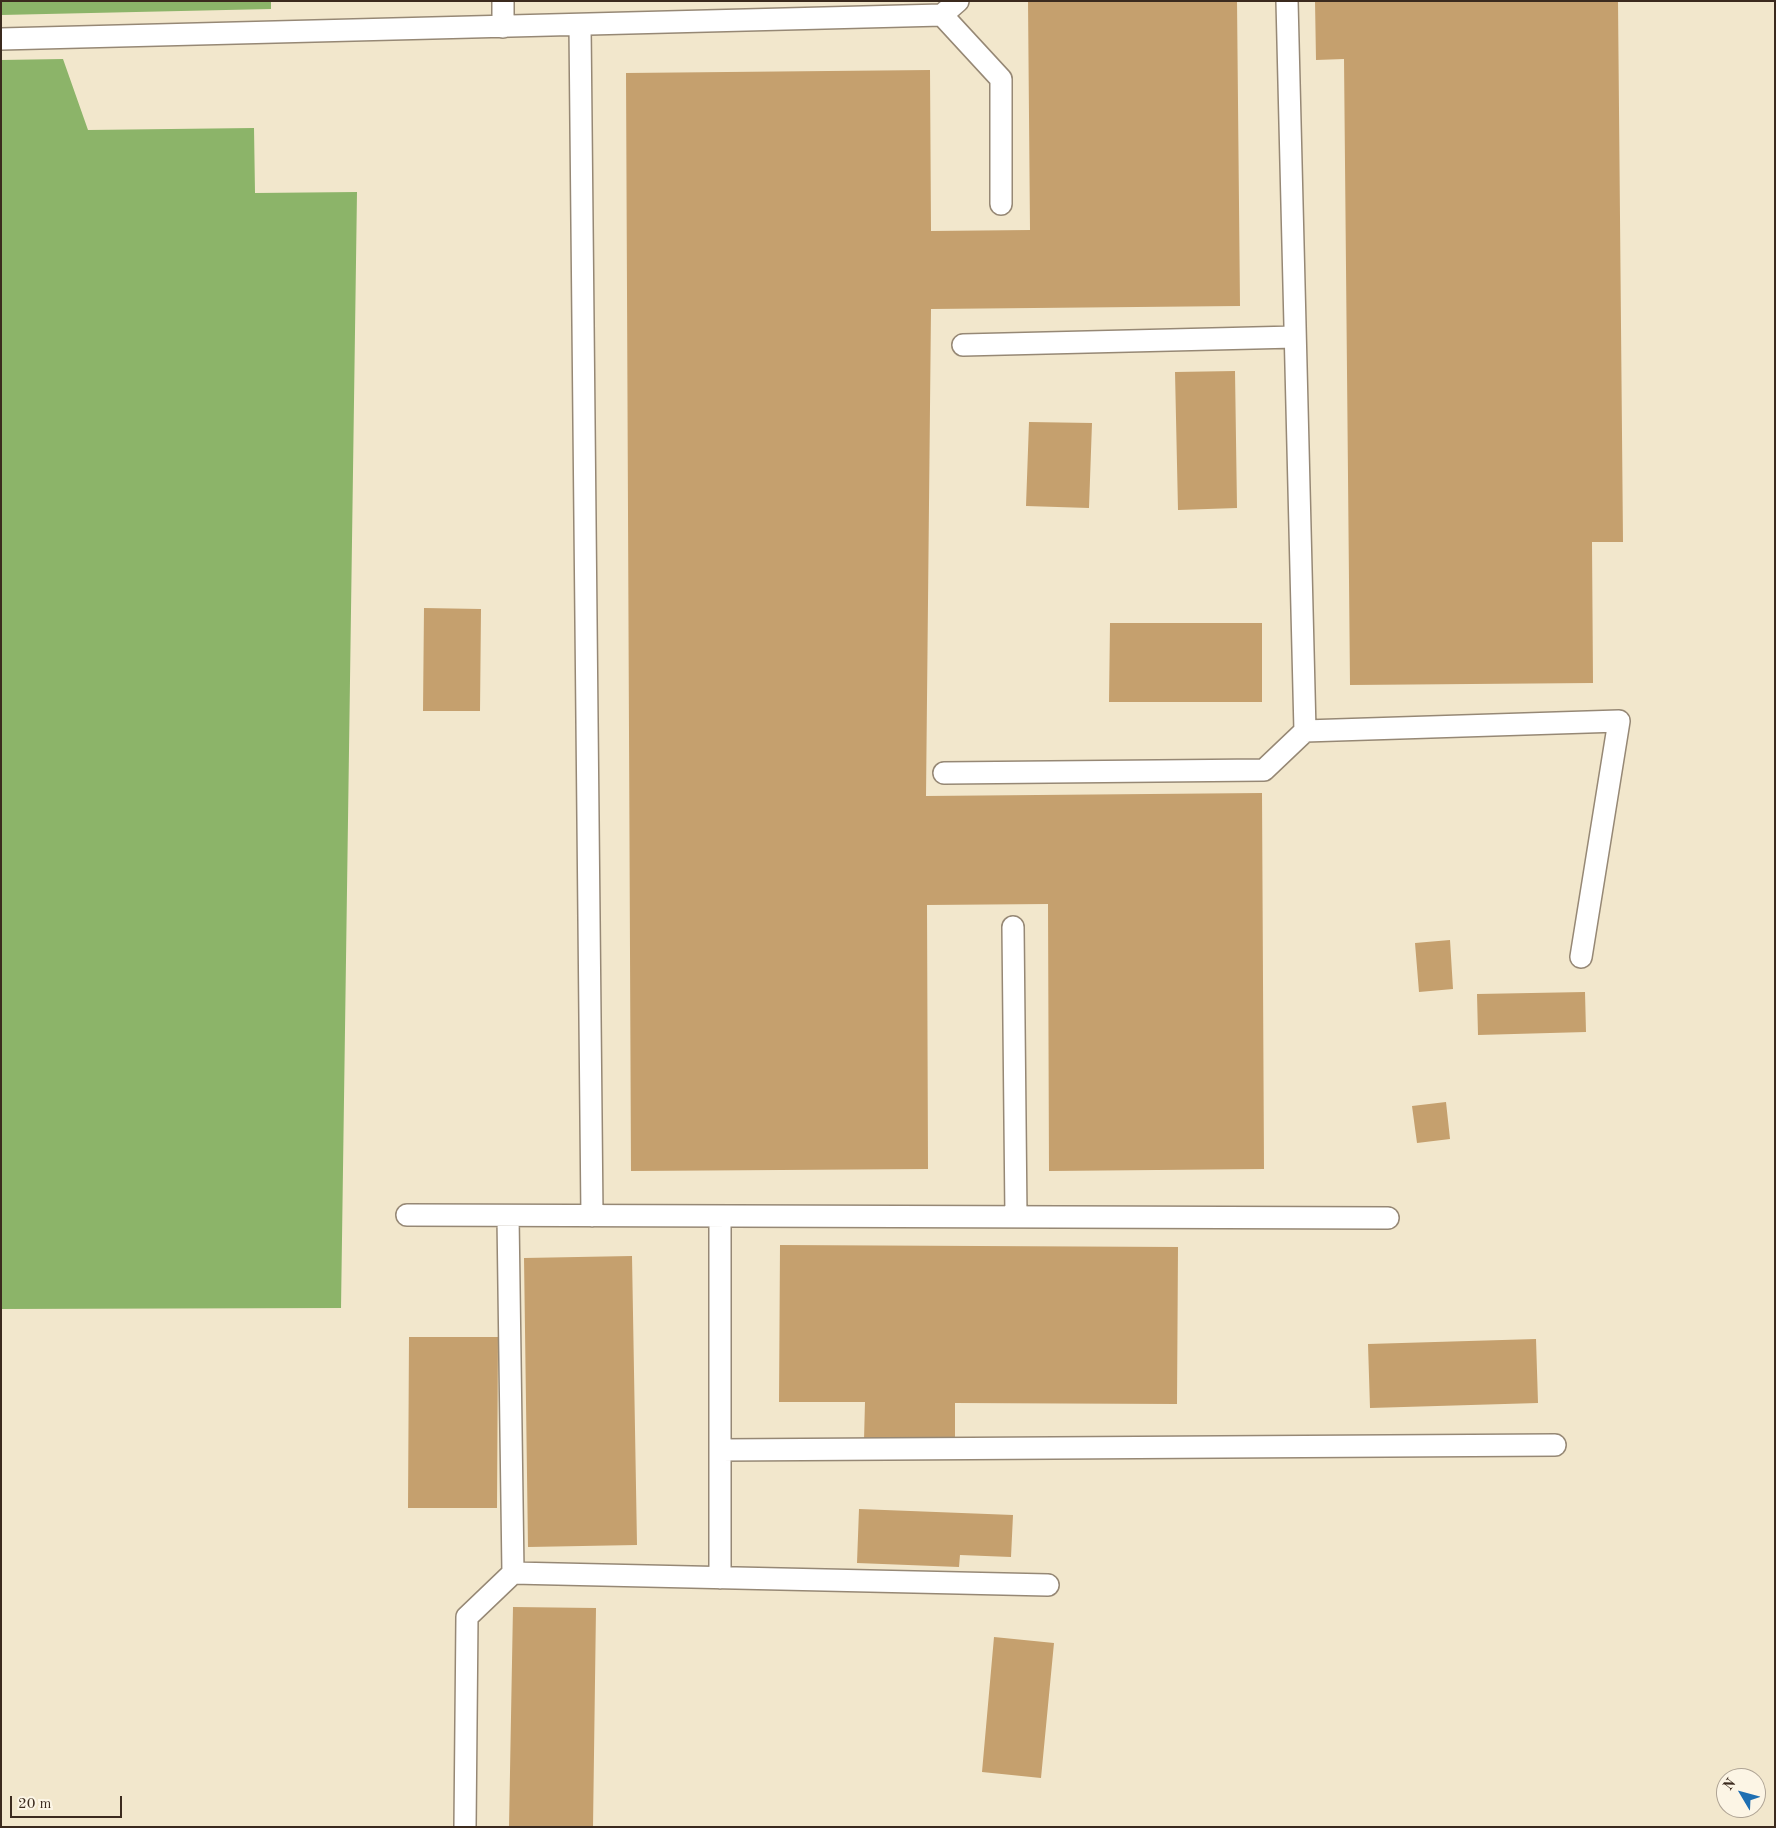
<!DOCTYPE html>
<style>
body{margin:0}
#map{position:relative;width:1776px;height:1828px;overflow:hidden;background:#f2e7cc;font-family:"Old Standard TT",serif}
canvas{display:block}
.frame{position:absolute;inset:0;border:2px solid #3b2a1e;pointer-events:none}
.north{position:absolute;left:1716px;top:1768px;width:50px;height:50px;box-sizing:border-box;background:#fcf5e5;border:1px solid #afa495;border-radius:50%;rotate:307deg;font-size:14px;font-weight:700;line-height:20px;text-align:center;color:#3b2a1e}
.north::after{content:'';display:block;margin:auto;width:18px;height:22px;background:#1f6fb2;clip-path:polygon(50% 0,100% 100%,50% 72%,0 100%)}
.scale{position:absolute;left:10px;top:1796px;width:112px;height:22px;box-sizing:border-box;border:2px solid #3b2a1e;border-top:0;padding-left:6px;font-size:15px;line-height:18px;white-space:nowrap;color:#3b2a1e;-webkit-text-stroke:4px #fcf5e5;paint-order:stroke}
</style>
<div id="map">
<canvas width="1776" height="1828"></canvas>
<div class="frame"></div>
<div class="north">N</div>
<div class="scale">20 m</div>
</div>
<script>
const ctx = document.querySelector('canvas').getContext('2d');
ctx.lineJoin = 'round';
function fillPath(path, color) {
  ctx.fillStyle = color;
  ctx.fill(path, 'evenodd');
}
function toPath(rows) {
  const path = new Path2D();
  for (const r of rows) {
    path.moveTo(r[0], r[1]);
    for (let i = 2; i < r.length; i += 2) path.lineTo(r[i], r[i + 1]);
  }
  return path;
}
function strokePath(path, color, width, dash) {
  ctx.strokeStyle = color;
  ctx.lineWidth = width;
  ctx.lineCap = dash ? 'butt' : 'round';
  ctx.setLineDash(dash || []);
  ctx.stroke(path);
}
const forest = toPath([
 [1,1,271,1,271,9,1,15],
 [63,59,88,130,254,128,255,193,357,192,341,1308,1,1309,1,60]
]);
const building = toPath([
 [1028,1,1237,1,1240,306,931,309,926,796,1262,793,1264,1169,1049,1171,1048,904,927,905,928,1169,631,1171,626,73,930,70,931,231,1030,230],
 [1315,1,1618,1,1623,542,1592,542,1593,683,1350,685,1344,59,1316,60],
 [1235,371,1237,508,1178,510,1175,372],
 [1029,422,1092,423,1089,508,1026,506],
 [424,608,481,609,480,711,423,711],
 [1110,623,1262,623,1262,702,1109,702],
 [1450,940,1453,989,1419,992,1415,943],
 [1585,992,1586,1032,1478,1035,1477,994],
 [1446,1102,1450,1139,1417,1143,1412,1106],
 [780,1245,1178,1247,1177,1404,955,1403,955,1440,864,1440,865,1402,779,1402],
 [632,1256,637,1545,528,1547,524,1258],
 [409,1337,498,1337,497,1508,408,1508],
 [1536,1339,1538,1403,1370,1408,1368,1344],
 [859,1509,1013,1515,1011,1557,960,1555,959,1567,857,1563],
 [513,1607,596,1608,593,1827,509,1827],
 [994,1637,1054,1643,1041,1778,982,1772]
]);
const service = toPath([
 [1287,1,1305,731,1619,721,1581,957],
 [942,15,1001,79,1001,204],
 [580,25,592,1216],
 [503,27,503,1],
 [1,39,942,15,958,1],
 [963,345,1295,337],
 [944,773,1264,770,1305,731],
 [1013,927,1016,1217],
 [407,1215,1388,1218],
 [508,1216,513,1573,1048,1585],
 [720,1216,720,1578],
 [720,1450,1555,1445],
 [465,1827,467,1617,513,1573]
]);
fillPath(forest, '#8cb469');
fillPath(building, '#c5a06e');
strokePath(service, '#968875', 24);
strokePath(service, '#fff', 21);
</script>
